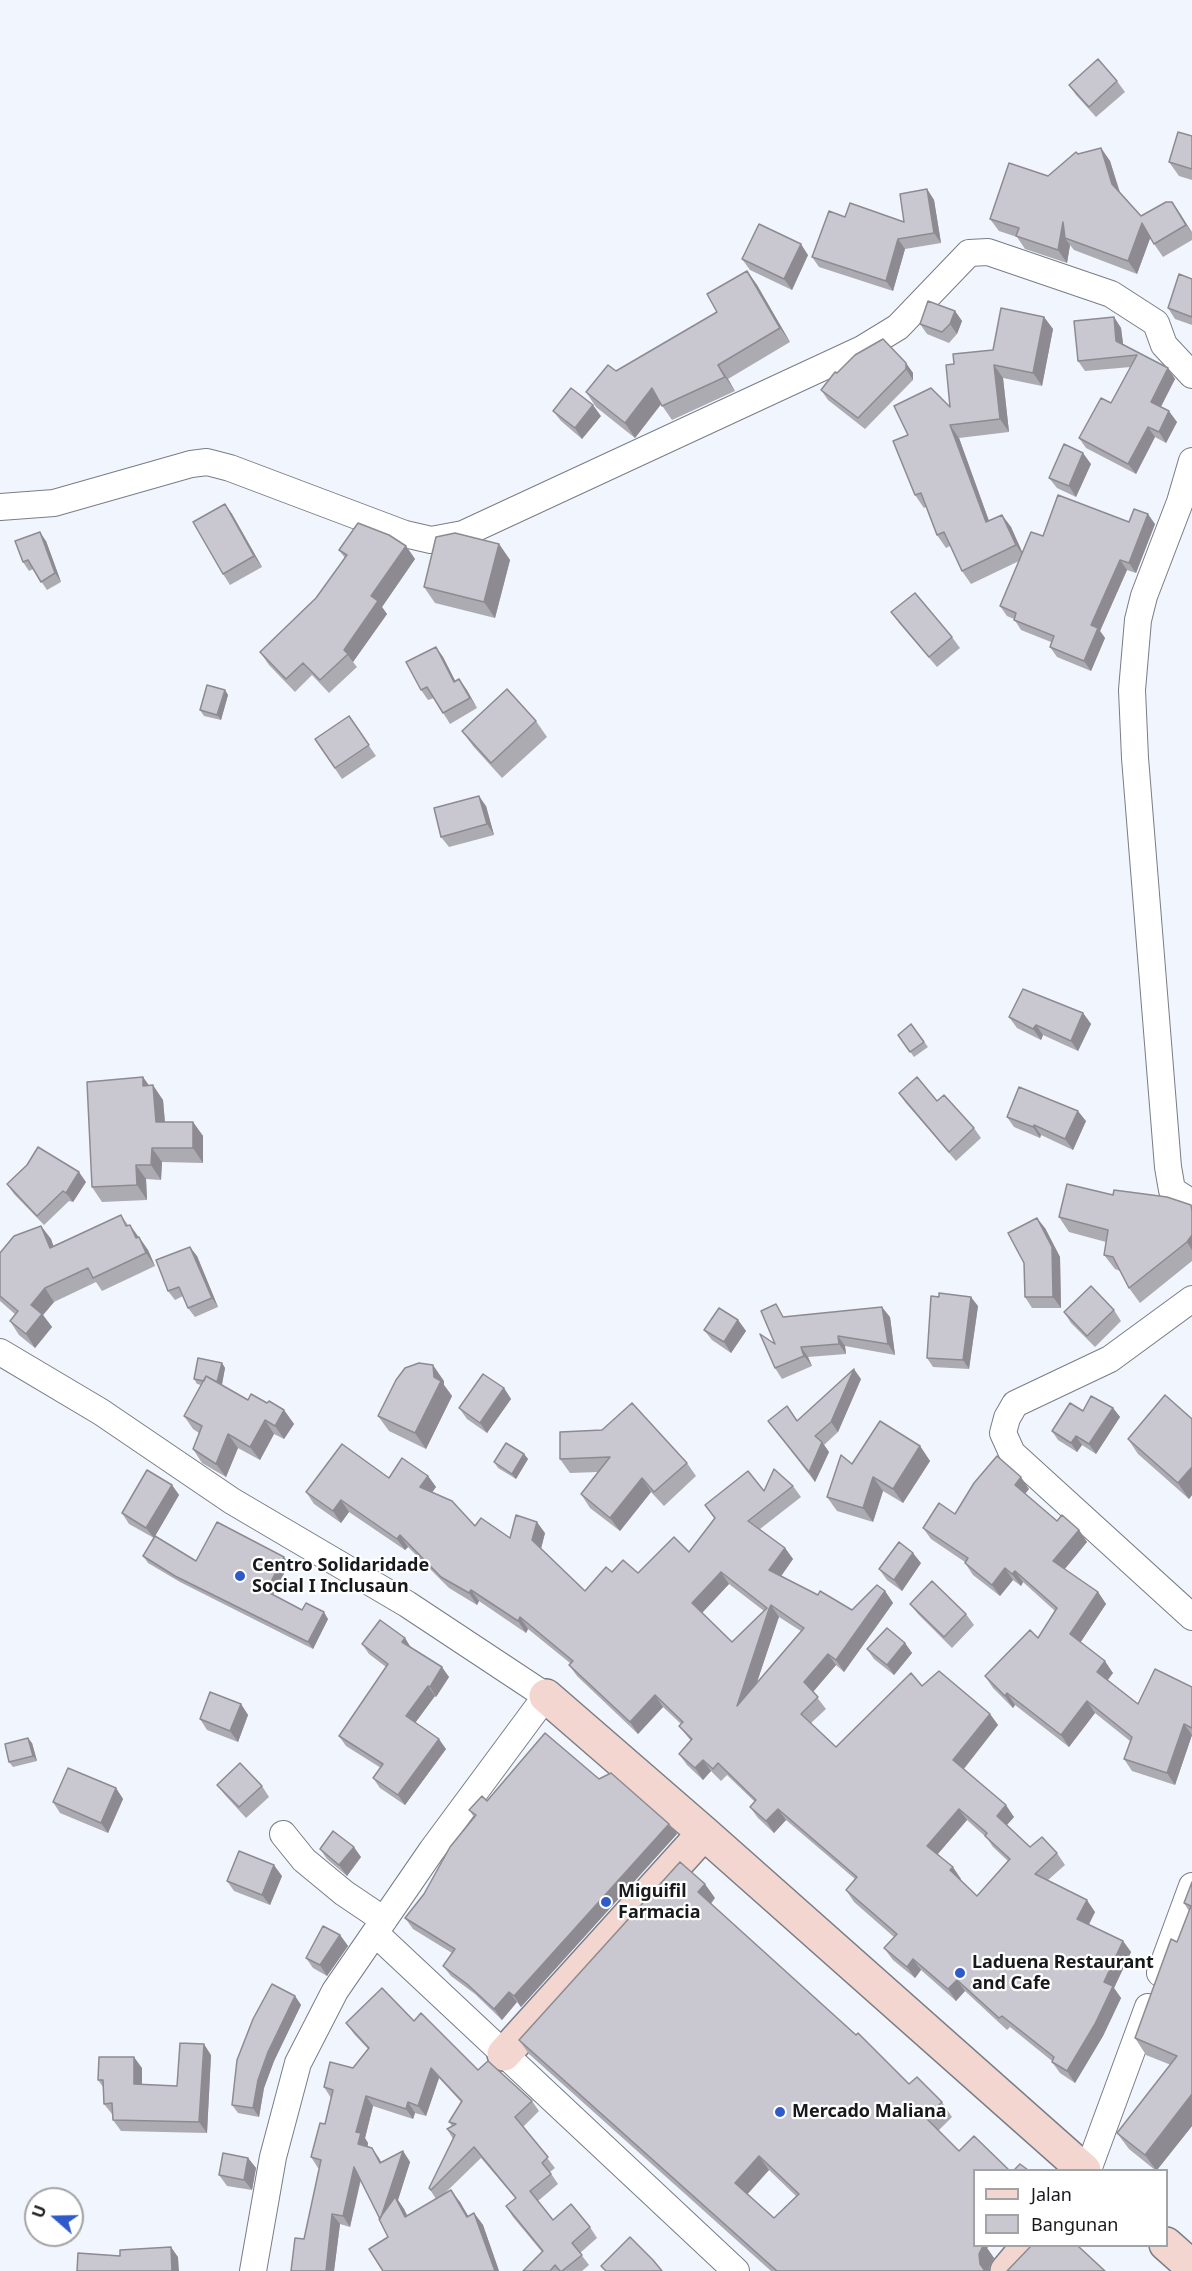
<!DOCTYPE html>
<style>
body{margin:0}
#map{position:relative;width:1192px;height:2271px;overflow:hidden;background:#f1f5fe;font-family:"Noto Sans",sans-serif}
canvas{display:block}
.legend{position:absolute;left:973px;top:2169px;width:195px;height:78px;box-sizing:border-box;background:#fff;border:2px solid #a2a3a4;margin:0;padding:8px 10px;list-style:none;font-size:18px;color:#17191c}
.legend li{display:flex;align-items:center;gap:12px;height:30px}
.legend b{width:30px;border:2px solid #a2a3a4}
.north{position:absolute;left:24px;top:2187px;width:60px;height:60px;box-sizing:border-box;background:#fff;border:2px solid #a2a3a4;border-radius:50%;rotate:290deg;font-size:16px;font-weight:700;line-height:24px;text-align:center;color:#17191c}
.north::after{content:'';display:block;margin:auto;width:21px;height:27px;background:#2f5bca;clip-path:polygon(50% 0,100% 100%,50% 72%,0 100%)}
</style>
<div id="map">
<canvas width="1192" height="2271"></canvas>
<ul class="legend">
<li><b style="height:8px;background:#f4d6d0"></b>Jalan</li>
<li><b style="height:16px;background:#c9c7cf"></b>Bangunan</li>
</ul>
<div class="north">U</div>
</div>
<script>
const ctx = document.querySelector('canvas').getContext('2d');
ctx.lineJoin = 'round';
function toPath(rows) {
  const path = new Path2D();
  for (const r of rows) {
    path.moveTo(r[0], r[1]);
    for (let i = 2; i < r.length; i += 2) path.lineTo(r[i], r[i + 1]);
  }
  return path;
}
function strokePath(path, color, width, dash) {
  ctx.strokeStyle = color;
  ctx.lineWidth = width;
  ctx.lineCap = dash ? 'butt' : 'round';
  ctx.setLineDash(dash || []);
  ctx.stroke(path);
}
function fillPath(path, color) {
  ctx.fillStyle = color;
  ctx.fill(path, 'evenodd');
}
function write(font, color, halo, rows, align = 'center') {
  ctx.font = font + ' "Noto Sans",sans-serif';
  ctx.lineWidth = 4.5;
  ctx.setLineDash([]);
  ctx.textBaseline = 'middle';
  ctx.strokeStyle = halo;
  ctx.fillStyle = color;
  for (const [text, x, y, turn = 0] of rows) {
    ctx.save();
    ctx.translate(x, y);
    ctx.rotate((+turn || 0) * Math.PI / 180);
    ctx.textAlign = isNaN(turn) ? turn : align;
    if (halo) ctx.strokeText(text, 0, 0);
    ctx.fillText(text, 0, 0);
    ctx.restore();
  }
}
const street = toPath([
 [1192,461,1180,502,1144,596,1138,620,1132,690,1135,758,1168,1167,1172,1190,1192,1203],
 [0,507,54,503,191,464,207,462,230,468,405,534,431,540,463,534,862,349,898,327,969,253,988,252,1111,294,1156,323,1164,345,1192,375],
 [1192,1299,1110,1359,1015,1404,1007,1418,1003,1433,1012,1453,1192,1617],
 [0,1352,101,1412,232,1501,407,1604,546,1696,432,1850,335,1991,298,2063,273,2157,253,2271],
 [283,1834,304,1860,344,1893,384,1920],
 [375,1933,736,2271],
 [1160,1973,1192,1886],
 [1088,2170,1148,2007]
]);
const secondary = toPath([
 [546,1696,704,1833,1084,2170],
 [504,2054,704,1833],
 [1166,2244,1192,2267],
 [1007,2271,1028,2246]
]);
const wall = toPath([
 [1117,81,1125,92,1096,117,1076,95,1069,85],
 [1192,136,1192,180,1179,176,1169,162],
 [1101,148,1110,161,1120,192,1141,216,1172,202,1192,232,1192,240,1163,257,1150,238,1137,274,1074,250,1070,245,1067,263,1025,249,1017,237,999,231,990,219,1078,154],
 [927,189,934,200,941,243,905,249,893,291,819,267,812,257,845,217,904,222],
 [808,255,792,290,750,270,742,259],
 [747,271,757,285,790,342,728,379,735,391,672,420,661,404,635,438,596,407,586,392,616,371,717,312],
 [1192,279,1192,325,1175,319,1168,308],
 [955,311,962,321,957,334,949,343,927,334,920,324],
 [1044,317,1053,329,1042,386,1003,378,1009,432,959,438,989,521,1002,515,1011,527,1022,553,1043,536,1129,522,1155,524,1136,573,1127,570,1100,631,1105,638,1091,671,1057,657,1050,647,1051,642,1021,630,1014,619,1007,616,1000,606,1019,561,971,584,962,571,950,546,946,548,937,535,926,507,924,508,915,495,908,435,950,407,954,364,993,350],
 [1114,317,1121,328,1123,344,1168,368,1175,379,1161,407,1177,422,1166,443,1155,437,1136,474,1086,448,1079,438,1111,403,1131,367,1085,371,1078,361],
 [906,363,913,373,913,380,865,429,828,400,821,390,837,373],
 [553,411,601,416,582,439,561,421],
 [1091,464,1076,497,1057,488,1049,478],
 [225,504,232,514,262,567,230,585,223,574],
 [46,541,61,582,47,590,33,569,29,571,23,562],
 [499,544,510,560,495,618,435,603,424,587],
 [406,546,415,559,382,607,387,614,353,662,357,667,329,693,312,675,295,692,269,665,260,652,316,598,345,558,339,550],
 [891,612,952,637,960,648,937,667,899,623],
 [436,647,443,657,455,681,459,679,477,708,450,724,434,698,428,700,421,690],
 [225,690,228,695,221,720,204,716,200,710],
 [349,716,376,756,342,779,315,739],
 [536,721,547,737,502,778,473,746,462,731],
 [486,806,494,835,449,847,441,837],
 [1083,1013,1091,1024,1078,1051,1043,1035,1041,1040,1017,1028,1009,1017],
 [911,1024,928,1047,914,1057,898,1035],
 [143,1077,149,1086,163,1100,165,1122,193,1122,203,1136,203,1163,162,1162,161,1180,146,1179,147,1200,102,1202,92,1187],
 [899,1093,937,1101,974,1128,981,1138,956,1161,905,1102],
 [1007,1117,1086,1121,1073,1150,1041,1135,1040,1138,1014,1127],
 [86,1182,73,1202,69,1201,44,1225,14,1194,7,1184],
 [1113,1195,1191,1205,1192,1206,1192,1261,1140,1303,1129,1288,1120,1271,1115,1269,1104,1255,1106,1242,1069,1232,1059,1217],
 [121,1215,128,1225,130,1225,148,1250,155,1266,102,1291,96,1282,54,1302,43,1315,52,1327,35,1348,19,1335,10,1321,16,1315,0,1301,0,1253,41,1226,51,1239,53,1246],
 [1045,1228,1060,1257,1061,1308,1032,1308,1025,1297,1024,1263],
 [197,1256,218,1307,195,1317,188,1308,183,1296,175,1300,168,1291],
 [978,1306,969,1369,933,1367,927,1358],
 [1114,1310,1121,1321,1095,1347,1071,1323,1064,1312],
 [785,1317,890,1317,895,1355,845,1346,846,1354,808,1357,812,1366,782,1379,775,1368,775,1344],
 [738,1320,746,1331,731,1353,712,1340,704,1330],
 [222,1363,225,1368,222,1385,248,1400,267,1403,284,1410,294,1424,284,1439,274,1434,260,1460,238,1448,226,1477,202,1463,193,1449,199,1433,193,1429,184,1416,201,1385,197,1384,194,1379],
 [861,1379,838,1432,824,1445,829,1452,815,1482,768,1421,797,1421],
 [444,1381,444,1385,452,1396,426,1449,389,1431,378,1416],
 [504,1388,511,1399,487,1433,467,1419,459,1408],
 [1113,1408,1120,1417,1096,1454,1082,1445,1077,1452,1058,1440,1052,1431],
 [1192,1419,1192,1495,1189,1499,1138,1454,1128,1439],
 [560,1432,687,1463,696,1476,664,1506,651,1492,620,1531,590,1508,581,1494,598,1472,570,1473,560,1459],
 [920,1446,930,1461,903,1503,883,1491,873,1522,837,1511,827,1497],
 [524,1454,528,1459,516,1479,498,1468,494,1462],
 [428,1476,436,1487,432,1492,475,1526,510,1538,545,1533,541,1549,585,1591,612,1572,638,1573,689,1552,715,1519,705,1505,764,1491,793,1486,801,1497,760,1529,785,1548,793,1559,781,1576,818,1595,852,1610,885,1591,893,1603,844,1672,836,1665,813,1692,826,1709,811,1723,836,1747,922,1686,990,1714,998,1725,964,1769,1014,1817,1007,1825,1030,1847,1057,1853,1065,1865,1048,1880,1095,1912,1089,1925,1123,1941,1131,1952,1114,1988,1121,1998,1103,2036,1075,2083,1060,2073,1052,2062,1052,2061,1010,2027,1007,2030,965,1991,956,2001,921,1970,915,1978,893,1960,884,1948,894,1937,854,1902,846,1890,855,1879,786,1820,774,1833,758,1818,750,1807,755,1802,727,1775,721,1781,711,1771,703,1780,687,1765,679,1754,691,1741,679,1726,681,1724,663,1707,638,1734,577,1676,569,1665,570,1663,528,1629,526,1633,479,1601,477,1605,449,1588,408,1547,405,1550,349,1512,341,1523,314,1504,306,1492,389,1478],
 [729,1584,764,1611,732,1642,702,1613],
 [779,1617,801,1631,757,1683,777,1621],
 [967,1820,987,1838,993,1847,1008,1861,977,1896,960,1879,961,1879,938,1854],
 [172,1485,179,1495,155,1536,196,1561,284,1557,289,1564,273,1595,302,1610,328,1619,313,1649,180,1582,148,1563,143,1556,154,1538,129,1524,122,1513],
 [1029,1489,1025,1494,1057,1521,1079,1530,1087,1542,1065,1569,1098,1592,1106,1604,1080,1643,1113,1673,1108,1680,1138,1704,1192,1687,1192,1735,1175,1785,1132,1771,1124,1759,1130,1741,1095,1713,1069,1747,1015,1705,1013,1708,993,1688,985,1676,1038,1638,1055,1611,1023,1582,1021,1586,1013,1580,1000,1596,973,1575,965,1563,965,1562,931,1539,923,1528,955,1514],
 [921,1563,902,1591,887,1580,879,1569],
 [910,1604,966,1614,974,1625,952,1648,918,1614],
 [405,1638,411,1648,449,1677,436,1697,435,1696,415,1722,446,1749,405,1805,380,1788,373,1778,381,1768,346,1746,339,1736,386,1667,369,1654,362,1644],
 [905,1643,912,1653,894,1675,874,1659,867,1649],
 [241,1704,248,1715,238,1742,207,1730,200,1719],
 [32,1743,37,1761,13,1767,9,1762],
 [599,1779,669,1824,677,1834,521,2007,517,2002,502,2020,475,1994,451,1976,443,1966,452,1953,413,1929,405,1918,424,1894,474,1817,469,1810,487,1801],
 [217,1785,262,1786,269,1797,246,1818,225,1795],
 [116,1788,123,1799,108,1833,60,1813,53,1802],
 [320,1849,361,1857,347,1876,327,1859],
 [282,1876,270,1905,234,1891,227,1881],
 [1192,1882,1192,2126,1157,2170,1155,2170,1129,2149,1117,2133,1171,2065,1146,2055,1135,2038,1177,1942,1189,1911,1184,1903],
 [715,1898,711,1904,909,2084,942,2102,952,2117,938,2131,989,2246,987,2248,994,2258,989,2268,989,2271,771,2271,529,2054,519,2040],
 [769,2170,796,2196,774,2218,747,2194],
 [340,1935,348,1946,327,1976,313,1968,306,1958],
 [295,1996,301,2005,274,2061,264,2088,259,2117,238,2113,232,2105],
 [414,2021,478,2070,532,2101,539,2111,523,2127,555,2168,550,2172,558,2184,538,2201,553,2220,590,2227,597,2238,580,2253,589,2265,582,2271,523,2271,542,2252,513,2217,506,2206,516,2199,481,2158,445,2193,460,2202,468,2217,474,2213,483,2225,499,2271,383,2271,388,2237,361,2180,350,2227,340,2224,334,2271,291,2271,304,2239,320,2168,318,2168,311,2157,325,2124,331,2098,324,2087,353,2068,368,2049,354,2034,346,2023],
 [439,2078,461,2102,449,2122,452,2126,447,2129,453,2139,429,2188,436,2199,407,2216,404,2209,398,2200,410,2162,403,2151,381,2162,372,2148,368,2146,368,2143,365,2138,373,2106,413,2119,415,2113,426,2116],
 [211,2055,207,2133,121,2131,113,2120,113,2114,112,2114,104,2104,103,2087,98,2080,142,2068,142,2085,177,2086],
 [248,2158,256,2168,252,2190,227,2186,219,2175]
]);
const shadedWall = toPath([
 [1101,148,1110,161,1121,197,1112,184],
 [927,189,934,200,941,243,934,233],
 [1172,202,1181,215,1192,233,1186,225],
 [1063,222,1065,238,1070,245,1067,263,1058,250],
 [1142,223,1151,236,1137,274,1128,261],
 [898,239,905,249,893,291,886,281],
 [801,244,808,255,792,290,784,279],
 [747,271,757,285,790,342,780,328],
 [955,311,962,321,957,334,950,324],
 [1044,317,1053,329,1042,386,1033,373],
 [1114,317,1121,328,1124,351,1116,341],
 [906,363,913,373,913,380,906,369],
 [718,365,728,379,735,391,725,377],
 [994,365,1003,378,1009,432,1000,419],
 [1168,368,1175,379,1158,412,1151,402],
 [652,388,662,403,635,438,625,423],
 [593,405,601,416,582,439,575,428],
 [1169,411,1177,422,1166,443,1159,432],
 [950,425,959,438,994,535,986,522],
 [1148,427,1155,437,1136,474,1128,464],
 [1083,453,1091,464,1076,497,1069,486],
 [225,504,232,514,262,567,254,556],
 [1148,514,1155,524,1136,573,1129,563],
 [1002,515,1011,527,1025,558,1016,545],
 [40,532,46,541,61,582,55,573],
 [499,544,510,560,495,618,484,602],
 [406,546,415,559,382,607,387,614,353,662,344,650,371,596],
 [1120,560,1127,570,1100,631,1105,638,1091,671,1084,661,1091,625],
 [436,647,443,657,461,692,454,682],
 [459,679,467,690,477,708,470,698],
 [225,690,228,695,221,720,217,715],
 [479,796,486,806,494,835,487,824],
 [1083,1013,1091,1024,1078,1051,1071,1041],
 [1036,1025,1043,1035,1041,1040,1033,1029],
 [143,1077,153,1091,143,1086],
 [153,1085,163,1100,166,1136,156,1122],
 [1078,1111,1086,1121,1073,1150,1065,1139],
 [193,1122,203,1136,203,1163,193,1148],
 [1034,1125,1041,1135,1040,1138,1033,1127],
 [152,1148,162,1162,161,1180,151,1165],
 [136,1165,146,1179,147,1200,137,1185],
 [79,1172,86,1182,73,1202,66,1193],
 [1037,1218,1045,1228,1060,1257,1061,1308,1053,1297],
 [130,1225,139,1238,136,1238],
 [41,1226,51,1239,59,1261,50,1248],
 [1192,1235,1192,1250,1187,1242],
 [139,1237,148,1250,155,1266,146,1253],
 [190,1247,197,1256,218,1307,212,1298],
 [45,1288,54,1302,43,1315,52,1327,35,1348,26,1334,31,1305],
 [971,1297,978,1306,969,1369,963,1360],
 [882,1307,890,1317,895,1355,888,1344],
 [738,1320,746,1331,731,1353,724,1342],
 [838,1336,845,1346,846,1354,839,1344],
 [801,1347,808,1357,812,1366,804,1356],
 [222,1363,225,1368,221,1389,217,1384],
 [433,1365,444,1381,444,1385,452,1396,426,1449,415,1433,434,1377],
 [854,1369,861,1379,838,1432,831,1422],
 [504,1388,511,1399,487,1433,480,1423],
 [1113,1408,1120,1417,1096,1454,1089,1444],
 [284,1410,294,1424,284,1439,275,1426],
 [265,1420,274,1434,260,1460,250,1447],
 [228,1434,238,1448,226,1477,216,1464],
 [1076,1436,1082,1445,1077,1452,1071,1443],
 [822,1442,829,1452,815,1482,809,1472],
 [920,1446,930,1461,903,1503,893,1489],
 [524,1454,528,1459,516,1479,512,1474],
 [1192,1467,1192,1495,1189,1499,1178,1483],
 [428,1476,436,1487,428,1498,420,1487],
 [873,1477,883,1491,873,1522,863,1508],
 [1021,1477,1029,1489,1023,1496,1015,1485],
 [642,1478,651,1492,620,1531,610,1518],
 [172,1485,179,1495,154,1538,146,1528],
 [341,1500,349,1512,341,1523,333,1511],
 [537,1522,545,1533,540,1552,532,1540],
 [1079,1530,1087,1542,1061,1573,1053,1561],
 [400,1535,408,1547,405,1550,397,1539],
 [785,1548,793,1559,777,1582,769,1570],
 [913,1553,921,1563,902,1591,894,1580],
 [284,1557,289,1564,271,1598,266,1591],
 [1005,1568,1013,1580,1000,1596,992,1585],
 [1015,1571,1023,1582,1021,1586,1012,1574],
 [721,1572,729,1584,700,1615,692,1603],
 [471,1590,479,1601,477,1605,469,1593],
 [885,1591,893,1603,844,1672,836,1660],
 [1098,1592,1106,1604,1078,1646,1070,1634],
 [771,1605,779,1617,745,1717,737,1706],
 [324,1612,328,1619,313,1649,308,1642],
 [520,1617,528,1629,526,1633,518,1621],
 [405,1638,411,1648,402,1642],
 [905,1643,912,1653,894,1675,887,1665],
 [828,1654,836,1665,812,1693,804,1682],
 [1105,1661,1113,1673,1105,1683,1097,1672],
 [442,1667,449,1677,436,1697,430,1687],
 [428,1686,435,1696,413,1726,406,1716],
 [1007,1693,1015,1705,1013,1708,1005,1696],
 [655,1695,663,1707,638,1734,630,1722],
 [1087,1701,1095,1713,1069,1747,1061,1735],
 [241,1704,248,1715,238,1742,230,1731],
 [990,1714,998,1725,961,1772,953,1760],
 [1184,1724,1192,1735,1175,1785,1167,1773],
 [28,1738,32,1743,37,1761,33,1756],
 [439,1739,446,1749,405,1805,398,1795],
 [703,1760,711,1771,703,1780,695,1768],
 [116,1788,123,1799,108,1833,101,1823],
 [1006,1805,1014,1817,1005,1827,997,1816],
 [778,1809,786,1820,774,1833,766,1821],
 [959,1809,967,1820,935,1857,927,1846],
 [669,1824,677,1834,521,2007,514,1996],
 [354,1847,361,1857,347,1876,339,1865],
 [274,1865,282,1876,270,1905,262,1895],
 [953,1867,961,1879,958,1881,950,1870],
 [705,1884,715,1898,708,1906,698,1892],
 [1087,1900,1095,1912,1085,1931,1077,1919],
 [340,1935,348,1946,327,1976,320,1965],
 [1123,1941,1131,1952,1114,1988,1121,1998,1103,2036,1075,2083,1067,2071,1104,1982],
 [913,1959,921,1970,915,1978,907,1967],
 [957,1980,965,1991,956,2001,948,1989],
 [509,1992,517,2002,502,2020,494,2009],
 [295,1996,301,2005,274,2061,264,2088,259,2117,253,2108,258,2080,268,2052],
 [204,2044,211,2055,207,2133,199,2122],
 [134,2057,142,2068,142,2095,134,2084],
 [431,2068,439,2078,426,2116,418,2106],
 [1192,2094,1192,2126,1157,2170,1156,2170,1145,2155],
 [366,2096,373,2106,365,2138,368,2143,365,2155,358,2144,356,2132],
 [408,2102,415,2113,413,2119,406,2109],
 [372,2148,379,2158,387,2174,380,2163],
 [403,2151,410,2162,398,2200,404,2209,414,2229,380,2220],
 [759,2156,769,2170,745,2197,735,2183],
 [248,2158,256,2168,252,2190,244,2180],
 [354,2167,361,2177,350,2227,343,2216],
 [451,2190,460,2202,476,2229,467,2217],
 [474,2213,483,2225,499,2271,495,2271],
 [332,2214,340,2224,334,2271,326,2271],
 [982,2246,989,2246,987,2248,994,2258,989,2268,989,2271,985,2271,980,2264,979,2254],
 [171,2247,178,2257,179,2271,172,2271]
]);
const building = toPath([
 [1098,59,1117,81,1089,107,1069,85,1098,59],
 [1178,132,1192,136,1192,169,1169,162,1178,132],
 [1101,148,1112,184,1141,216,1166,202,1172,202,1186,225,1154,244,1142,223,1128,261,1065,238,1063,222,1058,250,1016,236,1019,228,990,219,1009,163,1048,176,1076,152,1078,154,1101,148],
 [927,189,934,233,898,239,886,281,812,257,829,211,845,217,850,203,904,222,900,194,927,189],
 [759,224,801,244,784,279,742,259,759,224],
 [747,271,780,328,718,365,725,377,662,406,652,388,625,423,586,392,608,365,616,371,717,312,707,294,747,271],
 [1179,274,1192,279,1192,317,1168,308,1179,274],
 [928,301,955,311,950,324,942,332,920,324,928,301],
 [1001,308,1044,317,1033,373,994,365,1000,419,950,425,986,522,1002,515,1016,545,962,571,944,532,937,535,921,493,915,495,893,441,908,435,894,406,931,388,950,407,946,365,954,364,953,354,993,350,1001,308],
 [1114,317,1116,341,1168,368,1151,402,1169,411,1159,432,1148,427,1128,464,1079,438,1101,398,1111,403,1137,355,1078,361,1074,321,1114,317],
 [883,339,906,363,906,369,858,418,821,390,835,372,837,373,855,355,883,339],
 [571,388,593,405,575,428,553,411,571,388],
 [1064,444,1083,453,1069,486,1049,478,1064,444],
 [1058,495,1129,522,1134,509,1148,514,1129,563,1120,560,1091,625,1098,628,1084,661,1050,647,1054,636,1014,620,1016,613,1000,606,1031,532,1043,536,1058,495],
 [225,504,254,556,223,574,193,522,225,504],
 [358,523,389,535,406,546,371,596,378,601,344,650,348,654,320,680,303,663,286,679,260,652,316,598,347,555,339,550,358,523],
 [40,532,55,573,41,582,28,560,23,562,15,541,40,532],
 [455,533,499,544,484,602,424,587,436,537,455,533],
 [915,593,952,637,929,657,891,612,915,593],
 [436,647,454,682,459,679,470,698,443,713,427,687,421,690,406,662,436,647],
 [207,685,225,690,217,715,200,710,207,685],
 [507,689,536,721,491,763,462,731,507,689],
 [349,716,369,745,335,768,315,739,349,716],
 [479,796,487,824,441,837,434,808,479,796],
 [1023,989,1083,1013,1071,1041,1036,1025,1033,1029,1009,1017,1023,989],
 [911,1024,924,1042,910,1052,898,1035,911,1024],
 [143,1077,143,1086,153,1085,156,1122,193,1122,193,1148,152,1148,151,1165,136,1165,137,1185,92,1187,87,1082,143,1077],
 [917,1077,937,1101,944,1095,974,1128,949,1152,899,1093,917,1077],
 [1019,1087,1078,1111,1065,1139,1034,1125,1033,1127,1007,1117,1019,1087],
 [38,1147,79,1172,66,1193,63,1191,37,1216,7,1184,27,1165,38,1147],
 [1067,1184,1113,1195,1114,1190,1167,1197,1191,1205,1192,1211,1192,1235,1187,1242,1129,1288,1113,1257,1104,1255,1108,1230,1059,1217,1067,1184],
 [121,1215,126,1226,130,1225,136,1238,139,1237,146,1253,93,1278,88,1268,45,1288,31,1305,42,1314,26,1334,10,1321,18,1311,0,1296,0,1253,14,1236,41,1226,50,1248,121,1215],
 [1037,1218,1052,1247,1053,1297,1025,1297,1024,1263,1008,1233,1037,1218],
 [190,1247,212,1298,188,1308,179,1287,168,1291,156,1260,190,1247],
 [1091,1286,1114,1310,1087,1336,1064,1312,1091,1286],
 [939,1293,971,1297,963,1360,927,1358,931,1296,939,1297,939,1293],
 [776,1304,783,1317,882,1307,888,1344,838,1336,839,1344,801,1347,804,1356,775,1368,760,1334,775,1344,761,1311,776,1304],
 [719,1308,738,1320,724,1342,704,1330,719,1308],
 [198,1358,222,1363,217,1382,206,1376,204,1381,194,1379,198,1358],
 [419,1363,433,1365,434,1377,441,1381,415,1433,378,1416,396,1380,405,1368,419,1363],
 [854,1369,831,1422,815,1436,822,1442,809,1472,768,1421,787,1406,797,1421,854,1369],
 [483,1374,504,1388,480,1423,459,1408,483,1374],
 [206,1376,248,1400,251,1394,267,1403,269,1401,284,1410,275,1426,265,1420,250,1447,228,1434,216,1464,193,1449,202,1426,184,1416,206,1376],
 [1165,1395,1192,1419,1192,1467,1178,1483,1128,1439,1165,1395],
 [1091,1396,1113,1408,1089,1444,1076,1436,1071,1443,1052,1431,1070,1403,1083,1411,1091,1396],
 [632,1403,687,1463,654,1492,642,1478,610,1518,581,1494,610,1457,560,1459,560,1432,602,1430,632,1403],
 [880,1421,920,1446,893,1489,873,1477,863,1508,827,1497,841,1455,852,1464,880,1421],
 [506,1443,524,1454,512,1474,494,1462,506,1443],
 [342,1444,389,1478,402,1458,428,1476,420,1487,452,1501,475,1526,481,1518,510,1538,516,1515,537,1522,532,1540,585,1591,606,1567,612,1572,623,1560,638,1573,674,1537,689,1552,715,1518,705,1505,748,1471,764,1491,774,1469,793,1486,748,1521,785,1548,769,1570,818,1595,820,1591,852,1610,877,1585,885,1591,836,1660,828,1654,804,1682,818,1697,801,1714,836,1747,911,1673,922,1686,939,1671,990,1714,953,1760,1006,1805,997,1816,1030,1847,1042,1837,1057,1853,1035,1874,1087,1900,1077,1919,1123,1941,1104,1982,1113,1986,1095,2024,1067,2071,1052,2062,1054,2057,1002,2016,999,2018,957,1980,948,1989,913,1959,907,1967,884,1948,897,1934,846,1890,857,1877,778,1809,766,1821,750,1807,756,1800,718,1763,713,1769,703,1760,695,1768,679,1754,692,1739,679,1726,683,1722,655,1695,630,1722,569,1665,573,1661,520,1617,518,1621,471,1590,469,1593,441,1577,400,1535,397,1539,341,1500,333,1511,306,1492,342,1444],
 [721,1572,767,1608,732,1642,692,1603,721,1572],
 [771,1605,804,1628,737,1706,769,1609,771,1605],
 [959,1809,987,1833,985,1836,1010,1859,977,1896,950,1870,953,1867,927,1846,959,1809],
 [997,1456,1021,1477,1015,1485,1057,1521,1062,1515,1079,1530,1053,1561,1098,1592,1070,1634,1105,1661,1097,1672,1138,1704,1155,1669,1192,1687,1192,1728,1184,1724,1167,1773,1124,1759,1132,1737,1087,1701,1061,1735,1007,1693,1005,1696,985,1676,1030,1630,1038,1638,1057,1608,1015,1571,1012,1574,1005,1568,992,1585,965,1563,968,1558,923,1528,939,1503,955,1514,974,1483,997,1456],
 [147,1470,172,1485,146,1528,122,1513,147,1470],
 [217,1522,284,1557,266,1591,302,1610,306,1603,324,1612,308,1642,175,1576,143,1556,155,1536,196,1561,217,1522],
 [899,1542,913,1553,894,1580,879,1569,899,1542],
 [932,1581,966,1614,944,1637,910,1604,932,1581],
 [380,1620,405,1638,402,1642,442,1667,430,1687,428,1686,406,1716,439,1739,398,1795,373,1778,383,1764,339,1736,388,1664,362,1644,380,1620],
 [887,1628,905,1643,887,1665,867,1649,887,1628],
 [210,1692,241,1704,230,1731,200,1719,210,1692],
 [545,1733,599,1779,611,1773,669,1824,514,1996,509,1992,494,2009,467,1984,443,1966,455,1949,405,1918,424,1894,450,1847,476,1815,469,1810,482,1796,487,1801,545,1733],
 [28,1738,33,1756,9,1762,5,1744,28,1738],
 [240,1763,262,1786,239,1807,217,1785,240,1763],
 [68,1768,116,1788,101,1823,53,1802,68,1768],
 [333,1831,354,1847,339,1865,320,1849,333,1831],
 [239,1851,274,1865,262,1895,227,1881,239,1851],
 [680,1862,705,1884,698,1892,856,2035,858,2033,909,2084,917,2077,942,2102,926,2118,959,2151,974,2136,1009,2170,975,2170,975,2246,983,2246,979,2254,980,2264,985,2271,777,2271,519,2040,680,1862],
 [759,2156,799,2194,774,2218,735,2183,759,2156],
 [1192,1882,1192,2094,1145,2155,1117,2133,1177,2056,1135,2038,1171,1939,1177,1942,1191,1906,1184,1903,1192,1882],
 [323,1926,340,1935,320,1965,306,1958,323,1926],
 [272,1984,295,1996,268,2052,258,2080,253,2108,232,2105,237,2060,253,2019,272,1984],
 [382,1988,414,2021,421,2013,478,2070,488,2061,532,2101,515,2117,548,2157,542,2163,551,2174,530,2191,553,2220,571,2204,590,2227,572,2243,582,2255,562,2271,560,2271,555,2265,550,2271,523,2271,543,2251,506,2206,516,2198,474,2147,431,2190,429,2188,455,2135,447,2129,456,2124,449,2122,462,2101,431,2068,418,2106,408,2102,406,2109,366,2096,356,2132,361,2133,358,2144,372,2148,380,2163,403,2151,381,2217,380,2219,354,2167,343,2216,332,2214,326,2271,291,2271,295,2238,304,2239,321,2160,311,2157,320,2123,325,2124,333,2090,324,2087,330,2062,353,2068,369,2048,346,2023,382,1988],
 [180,2043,204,2044,199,2122,113,2120,112,2103,104,2104,103,2080,98,2080,99,2057,134,2057,134,2084,177,2086,180,2043],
 [223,2153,248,2158,244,2180,219,2175,223,2153],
 [1020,2164,1028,2170,1014,2170,1020,2164],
 [451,2190,467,2217,474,2213,495,2271,383,2271,369,2249,388,2237,379,2219,395,2197,405,2217,451,2190],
 [630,2237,653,2260,662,2271,606,2271,601,2266,630,2237],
 [1031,2246,1078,2246,1105,2271,1007,2271,1031,2246],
 [171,2247,172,2271,77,2271,78,2253,120,2256,120,2250,171,2247]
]);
const markers = [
 [240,1576,6,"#2f5bca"],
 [606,1902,6,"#2f5bca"],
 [960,1973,6,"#2f5bca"],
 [780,2112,6,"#2f5bca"]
];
const poiNames = [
 ["Centro Solidaridade",252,1566],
 ["Social I Inclusaun",252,1587],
 ["Miguifil",618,1892],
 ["Farmacia",618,1913],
 ["Laduena Restaurant",972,1963],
 ["and Cafe",972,1984],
 ["Mercado Maliana",792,2112]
];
strokePath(street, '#797d85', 28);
strokePath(secondary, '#797d85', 36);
strokePath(street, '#fff', 26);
strokePath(secondary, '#f4d6d0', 33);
fillPath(wall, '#adabb2');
fillPath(shadedWall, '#8d8b91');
fillPath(building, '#c9c7cf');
strokePath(building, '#8d8b91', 1.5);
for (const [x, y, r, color] of markers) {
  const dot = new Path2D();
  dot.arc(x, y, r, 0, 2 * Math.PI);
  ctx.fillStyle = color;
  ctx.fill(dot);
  strokePath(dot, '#fff', 2);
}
write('bold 18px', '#17191c', '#fff', poiNames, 'left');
</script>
